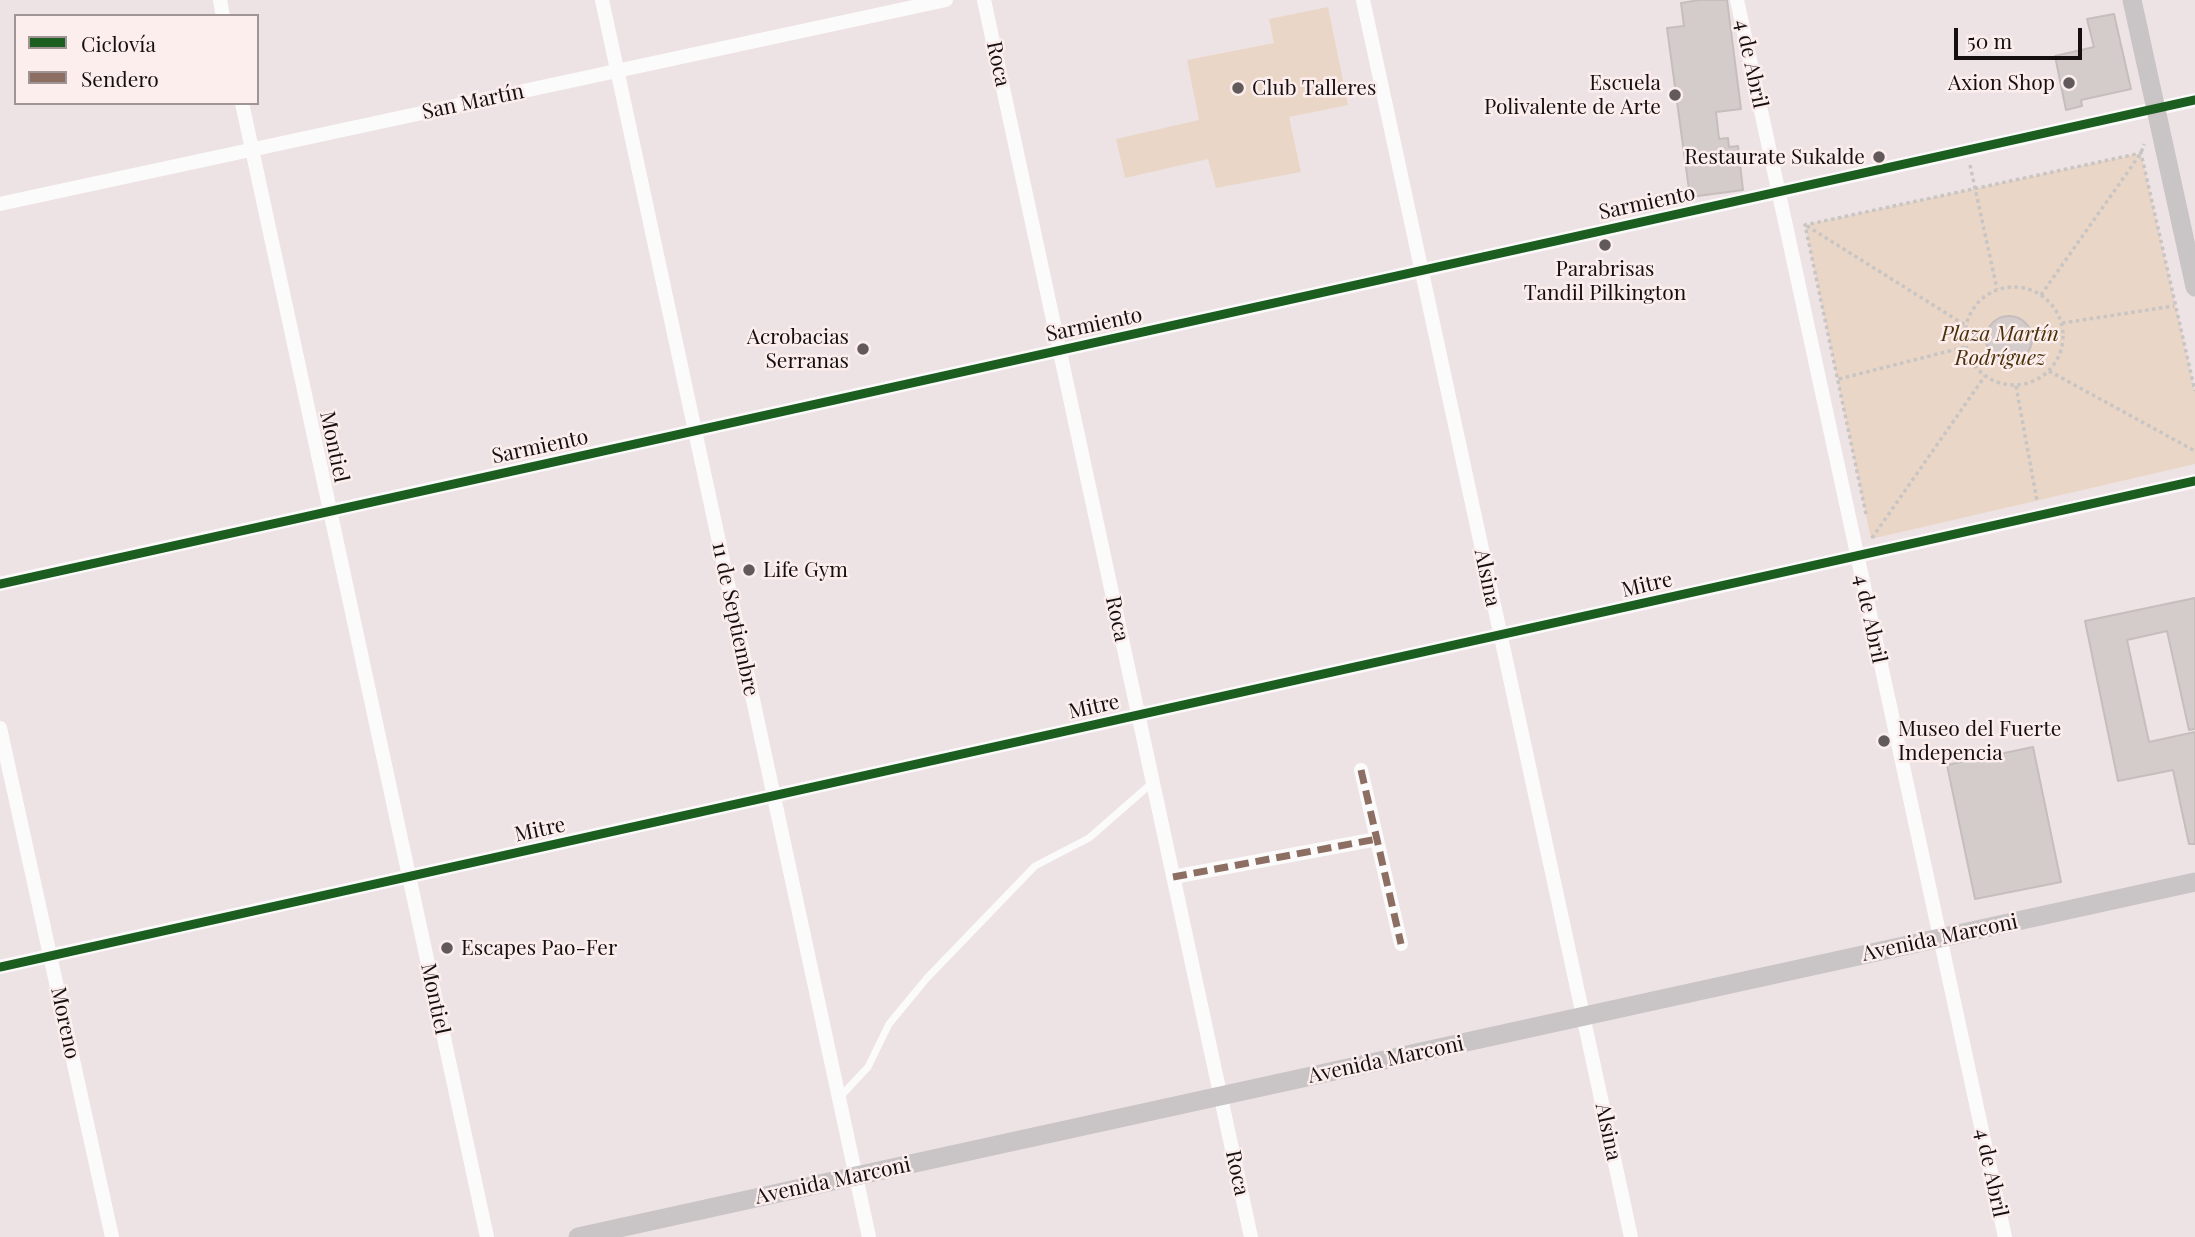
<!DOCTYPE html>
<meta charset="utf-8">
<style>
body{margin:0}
#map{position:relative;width:2195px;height:1237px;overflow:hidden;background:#eee3e4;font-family:"Playfair Display",serif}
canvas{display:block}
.legend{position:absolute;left:14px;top:14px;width:245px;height:91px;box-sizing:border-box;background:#fdeeee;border:2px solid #a09595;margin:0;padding:9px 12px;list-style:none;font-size:21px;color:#150f10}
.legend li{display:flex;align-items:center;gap:14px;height:35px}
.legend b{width:35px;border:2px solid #a09595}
.scale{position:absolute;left:1954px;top:28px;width:128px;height:32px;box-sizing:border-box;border:4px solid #150f10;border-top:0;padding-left:9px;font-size:21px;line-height:24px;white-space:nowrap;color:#150f10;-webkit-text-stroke:5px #fdeeee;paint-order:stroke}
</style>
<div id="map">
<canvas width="2195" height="1237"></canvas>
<ul class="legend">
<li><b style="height:9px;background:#1b5e20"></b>Ciclovía</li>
<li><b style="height:9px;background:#8d6e63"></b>Sendero</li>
</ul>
<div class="scale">50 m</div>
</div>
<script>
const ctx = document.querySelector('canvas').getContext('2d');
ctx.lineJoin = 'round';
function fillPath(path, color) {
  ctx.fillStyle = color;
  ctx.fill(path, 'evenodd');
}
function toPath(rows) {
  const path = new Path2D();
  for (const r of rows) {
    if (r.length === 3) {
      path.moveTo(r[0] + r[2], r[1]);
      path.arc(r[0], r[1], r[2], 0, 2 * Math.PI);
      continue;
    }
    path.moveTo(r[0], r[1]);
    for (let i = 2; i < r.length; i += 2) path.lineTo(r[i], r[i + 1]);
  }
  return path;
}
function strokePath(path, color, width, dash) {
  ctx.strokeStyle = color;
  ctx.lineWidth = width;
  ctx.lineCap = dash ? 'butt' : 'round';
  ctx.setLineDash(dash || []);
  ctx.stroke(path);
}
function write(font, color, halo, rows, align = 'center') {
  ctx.font = font + ' "Playfair Display",serif';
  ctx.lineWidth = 5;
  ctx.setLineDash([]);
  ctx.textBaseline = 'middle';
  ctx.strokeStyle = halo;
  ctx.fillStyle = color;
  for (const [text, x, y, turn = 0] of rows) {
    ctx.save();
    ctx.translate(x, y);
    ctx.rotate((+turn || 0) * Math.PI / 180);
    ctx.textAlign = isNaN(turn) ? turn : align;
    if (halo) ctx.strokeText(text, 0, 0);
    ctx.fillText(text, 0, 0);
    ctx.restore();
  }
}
const green = toPath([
 [1328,7,1348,105,1289,117,1301,172,1216,188,1208,159,1125,178,1116,139,1199,120,1187,60,1274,43,1269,19],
 [2141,153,2195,391,2195,464,1871,539,1805,225]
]);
const building = toPath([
 [1700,0,1727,0,1741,109,1716,112,1719,139,1728,138,1729,147,1738,146,1743,190,1690,197,1667,28,1684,26,1681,3,1700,0],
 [2114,14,2131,89,2081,100,2082,106,2066,110,2055,56,2094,47,2087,19,2114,14],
 [2009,339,23],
 [2195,598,2195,729,2189,730,2167,631,2127,640,2149,742,2195,732,2195,844,2189,844,2173,770,2118,781,2085,621,2195,598],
 [2033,747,2061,882,1975,899,1947,765,2033,747]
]);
const path = toPath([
 [1970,165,1997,289],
 [1807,226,1965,325],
 [2014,336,49],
 [2041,295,2141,153,2144,144],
 [2062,323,2174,306],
 [2049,371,2195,451],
 [1839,379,1965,347],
 [2016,386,2037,501],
 [1866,514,1805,225,2141,153,2195,391],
 [1872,538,1985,376]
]);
const lane = toPath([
 [840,1097,868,1067,889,1024,927,978,1035,866,1089,838,1152,783]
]);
const street = toPath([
 [220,0,223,16],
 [602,0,869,1237],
 [984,0,1251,1237],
 [1363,0,1631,1237],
 [1737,0,2005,1237],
 [242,103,487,1237],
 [0,204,946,0],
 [0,584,2195,100],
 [0,728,112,1237],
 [1361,770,1401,944],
 [1173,877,1377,839],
 [0,967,2195,481]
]);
const secondary = toPath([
 [2132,0,2195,287],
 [578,1237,2195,882]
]);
const quiet = toPath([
 [1361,770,1401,944],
 [1173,877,1377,839]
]);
const cycleway = toPath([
 [0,584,2195,100],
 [0,967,2195,481]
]);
const markers = [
 [2069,83,7,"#61595a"],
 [1238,88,7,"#61595a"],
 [1675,95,7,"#61595a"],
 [1879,157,7,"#61595a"],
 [1605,245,7,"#61595a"],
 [863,349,7,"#61595a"],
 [749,570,7,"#61595a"],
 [1884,741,7,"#61595a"],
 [447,948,7,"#61595a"]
];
const streetNames = [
 ["Roca",998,64,78],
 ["4 de Abril",1751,64,78],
 ["San Martín",473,102,-12],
 ["Sarmiento",1647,203,-12],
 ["Sarmiento",1094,325,-12],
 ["Montiel",334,447,78],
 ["Sarmiento",540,447,-12],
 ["Alsina",1487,578,78],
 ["Mitre",1647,585,-13],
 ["11 de Septiembre",735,619,78],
 ["Roca",1117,619,78],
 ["4 de Abril",1870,619,78],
 ["Mitre",1094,707,-12],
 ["Mitre",540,830,-12],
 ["Avenida Marconi",1940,938,-12],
 ["Montiel",435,999,78],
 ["Moreno",65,1023,78],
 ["Avenida Marconi",1386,1060,-12],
 ["Alsina",1608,1132,78],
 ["Roca",1237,1173,78],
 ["4 de Abril",1991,1173,78],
 ["Avenida Marconi",833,1181,-12]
];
const poiNames = [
 ["Escuela",1661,83],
 ["Polivalente de Arte",1661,107],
 ["Axion Shop",2055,83],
 ["Club Talleres",1252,88,"left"],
 ["Restaurate Sukalde",1865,157],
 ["Parabrisas",1605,269,"center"],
 ["Tandil Pilkington",1605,293,"center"],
 ["Acrobacias",849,337],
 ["Serranas",849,361],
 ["Life Gym",763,570,"left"],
 ["Museo del Fuerte",1898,729,"left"],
 ["Indepencia",1898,753,"left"],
 ["Escapes Pao-Fer",461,948,"left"]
];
const parkNames = [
 ["Plaza Martín",2000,334],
 ["Rodríguez",2000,358]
];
fillPath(green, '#ead6c6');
fillPath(building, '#d4cccb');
strokePath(building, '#c5bebc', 2);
strokePath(path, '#c8c5c5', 3.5, [3.5, 3.5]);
strokePath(lane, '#fcfbfb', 7);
strokePath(street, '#fcfbfb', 14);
strokePath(secondary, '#c9c4c6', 19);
strokePath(quiet, '#8d6e63', 7, [14, 7]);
strokePath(cycleway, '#1b5e20', 9);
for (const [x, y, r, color] of markers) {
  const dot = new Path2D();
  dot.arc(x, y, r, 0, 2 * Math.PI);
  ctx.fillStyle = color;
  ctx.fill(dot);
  strokePath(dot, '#fdeeee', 2.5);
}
write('21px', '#150f10', '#fdeeee', streetNames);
write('21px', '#150f10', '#fdeeee', poiNames, 'right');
write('italic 21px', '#4b3009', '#fdeeee', parkNames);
</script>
